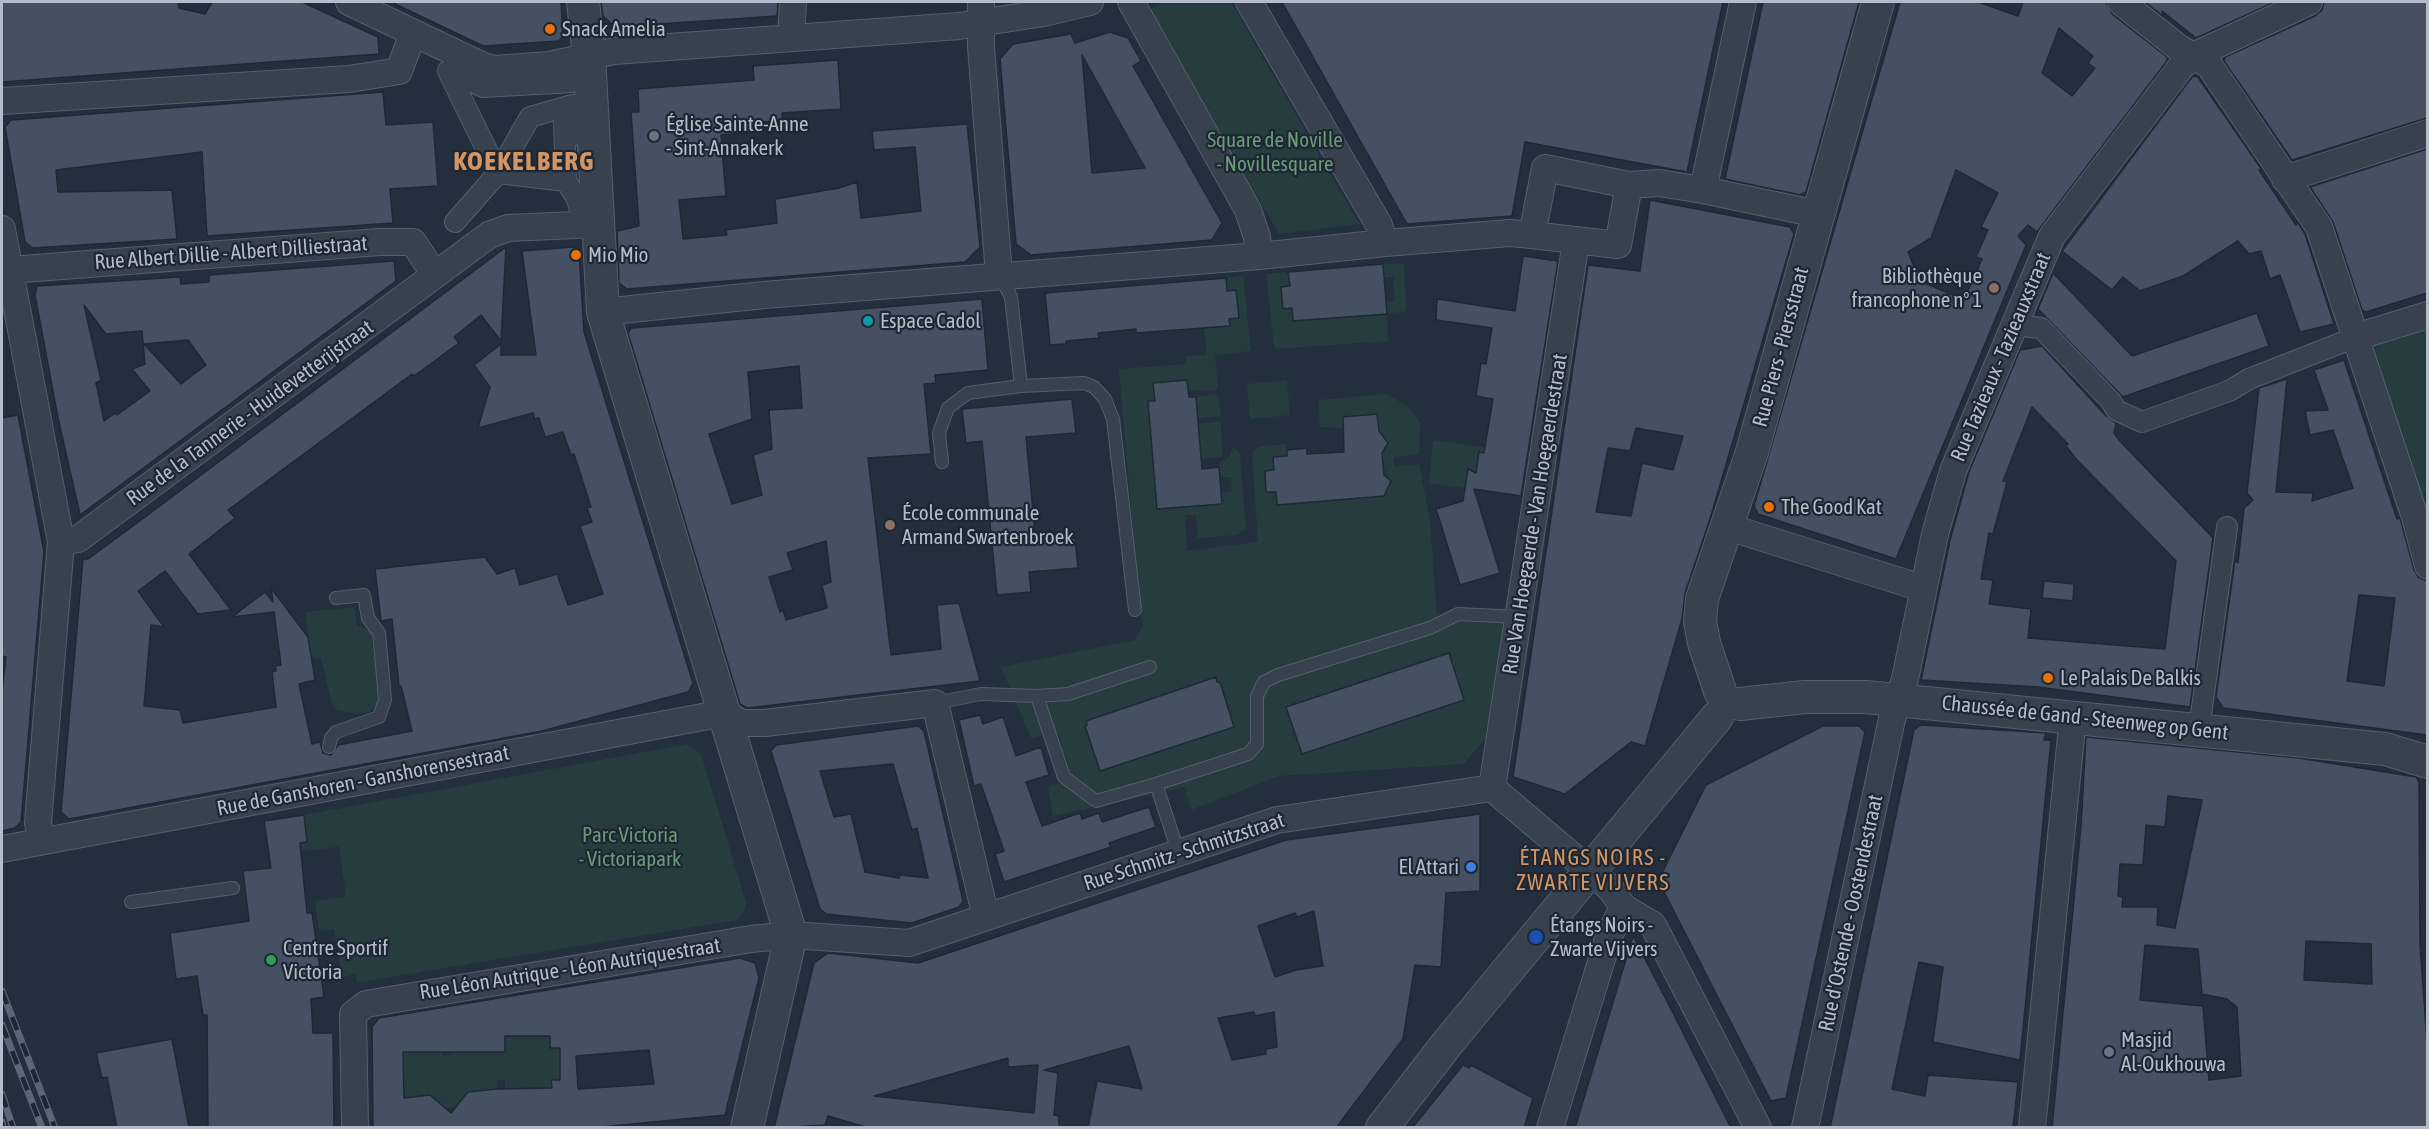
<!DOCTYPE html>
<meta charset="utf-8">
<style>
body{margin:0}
#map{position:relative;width:2429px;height:1129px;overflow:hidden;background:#242f3e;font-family:"Asap Condensed",sans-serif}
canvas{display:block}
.frame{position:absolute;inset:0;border:3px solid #b4bcc9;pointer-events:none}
</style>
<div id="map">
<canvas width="2429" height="1129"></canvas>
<div class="frame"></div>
</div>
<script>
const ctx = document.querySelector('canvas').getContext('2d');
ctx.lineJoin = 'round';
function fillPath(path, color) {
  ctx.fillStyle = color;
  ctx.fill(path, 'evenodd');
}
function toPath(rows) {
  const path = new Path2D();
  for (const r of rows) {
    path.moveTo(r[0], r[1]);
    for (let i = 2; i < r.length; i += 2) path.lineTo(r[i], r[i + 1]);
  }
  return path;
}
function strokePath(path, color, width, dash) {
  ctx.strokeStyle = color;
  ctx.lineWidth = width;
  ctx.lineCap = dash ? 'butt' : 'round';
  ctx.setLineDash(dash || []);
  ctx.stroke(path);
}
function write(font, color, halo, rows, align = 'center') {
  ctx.font = font + ' "Asap Condensed",sans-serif';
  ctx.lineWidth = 4.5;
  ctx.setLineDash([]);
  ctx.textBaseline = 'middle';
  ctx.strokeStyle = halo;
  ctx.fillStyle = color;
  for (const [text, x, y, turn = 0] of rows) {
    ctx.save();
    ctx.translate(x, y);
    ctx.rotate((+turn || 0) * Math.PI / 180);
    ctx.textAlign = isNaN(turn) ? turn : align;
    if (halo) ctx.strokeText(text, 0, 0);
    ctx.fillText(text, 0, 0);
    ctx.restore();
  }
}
const green = toPath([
 [1163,2,1231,2,1359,224,1279,234,1150,9],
 [1383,264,1404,264,1406,311,1387,314,1388,341,1276,349,1274,347,1266,274,1288,272,1290,286,1281,287,1283,308,1292,308,1293,321,1387,313,1386,302,1395,301,1393,277,1384,277],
 [1243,276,1251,351,1215,355,1218,388,1215,390,1188,391,1187,380,1153,383,1155,401,1148,402,1160,472,1154,473,1157,509,1222,504,1221,493,1232,491,1231,477,1220,477,1219,463,1229,458,1233,446,1240,455,1246,529,1236,535,1198,538,1196,515,1185,515,1187,551,1258,542,1252,455,1253,450,1260,446,1286,444,1287,456,1274,470,1265,472,1266,492,1276,492,1277,505,1385,495,1377,414,1343,417,1344,428,1320,427,1318,400,1387,394,1407,406,1420,422,1419,455,1394,457,1394,463,1395,467,1419,464,1430,520,1437,616,1503,622,1489,734,1464,764,1279,776,1191,810,1184,787,1053,816,1048,787,1072,780,1058,732,1031,738,1001,667,1135,640,1143,626,1135,556,1119,369,1186,364,1185,356,1207,355,1204,328,1230,326,1229,319,1239,318,1237,290,1227,291,1226,278],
 [2427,329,2427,492,2418,495,2374,345],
 [1287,380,1290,415,1250,419,1247,384],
 [1218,394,1221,416,1198,418,1196,397],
 [1221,422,1222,457,1195,459,1198,424],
 [1433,440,1528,453,1479,452,1476,473,1468,472,1465,488,1429,483],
 [354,607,357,625,371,632,378,697,377,705,369,712,358,714,335,710,332,704,321,658,311,659,305,612],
 [687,744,701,754,746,902,744,911,737,920,373,980,357,983,356,974,342,977,334,929,319,931,315,901,346,896,339,847,301,851,300,843,307,842,304,815],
 [550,1034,560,1048,560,1080,551,1080,552,1092,505,1089,505,1080,497,1080,496,1103,475,1092,465,1096,466,1106,400,1111,399,1049,442,1051,443,1056,451,1056,452,1052,506,1048,503,1035]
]);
const building = toPath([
 [2,2,178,2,179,8,205,14,212,2,302,2,378,37,379,54,2,82,2,2],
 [391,2,561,2,563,36,559,41,483,46,391,2],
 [601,2,778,2,777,16,615,27,603,16,601,2],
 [1282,2,1723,2,1687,172,1525,142,1512,216,1407,224,1282,2],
 [1763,2,1859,2,1806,192,1800,195,1725,179,1763,2],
 [1900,2,1978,2,2018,16,2023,2,2106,2,2112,14,2167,57,2167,61,2037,232,2028,225,2018,236,2026,245,1896,559,1758,514,1754,506,1900,2],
 [2059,28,2093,56,2088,63,2095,68,2072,96,2042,73,2059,28],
 [1956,170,1998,193,1981,227,1988,230,1976,257,1982,259,1964,300,1920,281,1908,252,1931,238,1956,170],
 [2145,2,2275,2,2196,38,2162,11,2163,16,2145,2],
 [2324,2,2427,2,2427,118,2292,160,2224,61,2225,57,2315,16,2322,10,2324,2],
 [1110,32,1128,38,1141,61,1133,66,1222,223,1212,240,1031,255,1016,244,1000,59,1013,44,1071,34,1075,43,1110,32],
 [1082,55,1145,168,1092,173,1082,55],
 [838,60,841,109,782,113,783,121,762,122,762,132,721,135,726,196,679,200,683,239,727,235,726,230,777,223,775,199,839,188,857,182,861,218,921,211,915,147,874,150,872,131,967,124,980,247,965,262,627,289,619,283,617,231,639,226,631,112,639,112,638,89,754,80,753,66,838,60],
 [2197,76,2262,170,2259,170,2296,225,2297,221,2305,234,2334,324,2300,332,2280,275,2270,279,2261,251,2249,254,2238,241,2183,276,2140,291,2123,277,2112,290,2062,251,2192,77,2197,76],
 [383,92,386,125,433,122,438,186,390,189,393,223,207,236,202,152,56,170,58,192,172,190,177,239,33,248,25,242,5,127,11,120,383,92],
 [2427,149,2427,293,2366,312,2362,310,2333,222,2310,187,2427,149],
 [1650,200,1790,227,1794,234,1710,519,1685,593,1682,619,1645,746,1631,742,1565,794,1513,777,1588,265,1640,271,1650,200],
 [1636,428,1683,436,1673,470,1642,463,1631,516,1596,512,1608,448,1630,451,1636,428],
 [506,247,501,341,481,315,454,337,459,343,414,376,412,374,228,510,235,518,189,554,231,610,198,614,165,571,138,591,164,627,151,625,144,706,180,710,183,723,276,707,272,672,276,671,275,666,281,665,274,612,232,617,265,592,273,602,271,588,308,637,315,680,299,684,312,744,320,742,323,753,331,755,338,745,412,731,401,686,399,686,392,619,381,621,375,569,485,557,497,574,515,568,520,585,557,574,568,605,603,594,580,526,592,522,587,508,591,507,574,454,571,455,563,432,545,437,539,418,535,419,533,413,478,428,490,387,474,365,501,344,501,355,536,355,522,251,573,247,579,252,584,332,693,683,688,692,542,731,69,819,61,812,83,559,88,559,133,526,506,247],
 [1523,256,1558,261,1521,496,1474,489,1500,573,1460,585,1436,509,1463,501,1468,469,1476,473,1479,452,1484,453,1493,399,1476,396,1481,363,1486,364,1492,328,1436,320,1437,299,1515,311,1523,256],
 [394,261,396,281,80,515,58,418,35,295,37,286,180,277,181,284,209,282,209,275,394,261],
 [84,305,106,334,142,331,145,364,132,369,150,391,117,415,115,413,104,421,96,383,101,380,84,305],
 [188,340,206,365,181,384,144,344,188,340],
 [1383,264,1387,314,1293,321,1292,308,1283,309,1281,287,1290,286,1288,272,1383,264],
 [2053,273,2132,356,2257,313,2269,346,2123,397,2038,309,2053,273],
 [1226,278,1227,291,1236,290,1239,318,1229,319,1230,326,1136,333,1136,329,1098,333,1099,338,1066,341,1066,344,1050,345,1045,293,1226,278],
 [982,299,988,370,935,375,936,383,924,384,931,454,868,458,891,655,941,649,937,605,959,603,980,681,747,708,740,704,628,333,631,328,656,326,982,299],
 [799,366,802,408,769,410,772,449,753,455,762,495,732,504,709,434,752,419,748,372,799,366],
 [826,541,831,582,822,585,827,608,786,620,783,610,780,612,769,577,793,570,787,553,826,541],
 [2042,346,2106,416,2116,423,2114,433,2119,440,2213,538,2190,707,2038,687,1921,680,1950,540,1969,472,2020,350,2042,346],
 [2032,407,2068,444,2066,446,2077,460,2176,561,2165,649,2028,638,2031,609,1989,604,1993,580,1981,579,1989,533,1993,534,2007,482,2003,481,2032,407],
 [2344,360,2397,519,2400,518,2414,570,2418,577,2427,581,2427,735,2223,708,2216,697,2235,560,2238,563,2244,508,2253,500,2247,493,2259,388,2287,379,2276,492,2313,493,2312,501,2353,488,2333,430,2310,435,2305,411,2328,410,2314,370,2344,360],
 [2359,595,2395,598,2384,686,2347,681,2359,595],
 [1187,380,1189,397,1196,397,1202,469,1219,467,1222,504,1157,509,1148,401,1155,401,1153,383,1187,380],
 [1072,399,1076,433,1026,437,1036,542,1075,538,1078,568,1029,572,1031,592,997,595,982,441,966,443,962,409,1072,399],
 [1377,414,1379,431,1388,443,1382,453,1383,463,1384,475,1391,481,1384,496,1277,505,1276,492,1266,492,1265,471,1274,470,1273,457,1287,456,1287,450,1307,448,1307,454,1344,452,1343,417,1377,414],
 [18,415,44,552,21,822,15,828,2,831,2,693,6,657,2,656,2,418,18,415],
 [2044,581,2074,584,2073,601,2042,598,2044,581],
 [1449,653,1464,700,1302,754,1286,707,1449,653],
 [1216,677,1217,682,1220,682,1234,727,1100,771,1085,726,1087,725,1086,721,1216,677],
 [980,715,983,724,1003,717,1016,756,1041,747,1049,775,1026,782,1042,826,1080,813,1082,819,1099,813,1102,822,1149,807,1156,827,1109,843,1111,847,1004,882,995,854,1004,851,981,784,974,786,959,720,980,715],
 [1921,725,2046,733,2044,740,2051,740,2020,1060,1933,1042,1943,967,1919,962,1892,1089,1925,1096,1928,1075,2018,1082,2013,1128,1830,1128,1914,730,1921,725],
 [918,726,924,731,963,901,959,907,912,923,826,914,820,909,771,751,776,745,918,726],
 [893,764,912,830,917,828,928,878,900,875,899,878,865,872,851,814,834,817,820,771,893,764],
 [1823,726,1859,726,1865,732,1786,1098,1771,1101,1660,884,1660,877,1706,785,1823,726],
 [2086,737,2299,758,2416,777,2419,782,2420,944,2427,1042,2427,1128,2052,1128,2081,826,2086,737],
 [2168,796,2202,800,2175,928,2157,925,2158,907,2122,907,2123,897,2118,896,2120,864,2143,865,2146,825,2165,827,2168,796],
 [2306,941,2371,944,2372,984,2304,980,2306,941],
 [2145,945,2198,949,2202,994,2227,999,2237,1007,2241,1076,2209,1080,2203,1006,2140,1000,2145,945],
 [1480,814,1480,891,1446,893,1441,967,1415,965,1403,1039,1336,1128,1088,1128,1097,1081,1142,1089,1129,1046,1044,1070,1058,1073,1054,1115,1059,1116,1059,1128,869,1128,828,1116,825,1125,774,1128,814,963,828,953,918,963,1286,840,1480,814],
 [1314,911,1323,966,1296,970,1275,977,1258,926,1295,913,1297,917,1314,911],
 [1254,1012,1255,1016,1274,1012,1277,1047,1266,1049,1266,1054,1232,1060,1218,1018,1254,1012],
 [1008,1058,1008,1067,1038,1065,1034,1113,874,1096,1008,1058],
 [304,815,307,842,300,843,307,913,312,913,324,997,311,999,313,1033,333,1033,334,1128,208,1128,207,1015,203,1015,197,976,176,979,170,933,249,921,243,871,271,868,264,821,304,815],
 [1633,936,1673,1013,1731,1128,1575,1128,1633,936],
 [740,958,755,963,759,978,725,1115,591,1128,373,1128,372,1027,379,1018,740,958],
 [505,1036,550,1036,550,1048,560,1048,560,1080,551,1080,552,1088,497,1089,468,1092,451,1113,430,1095,404,1098,403,1052,505,1052,505,1036],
 [649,1050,654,1084,578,1089,576,1056,649,1050],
 [172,1039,189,1128,117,1128,107,1077,102,1078,96,1053,172,1039],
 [1463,1065,1469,1068,1471,1065,1533,1098,1524,1128,1412,1128,1463,1065]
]);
const service = toPath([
 [1021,386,1084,383,1094,387,1105,399,1113,419,1135,610],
 [942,462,939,433,948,408,968,393,1021,386,1011,297,1000,276],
 [1037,696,1064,777,1096,801,1156,784,1178,851],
 [935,703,981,694,1037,696,1068,694,1150,667],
 [329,747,331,738,336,732,379,717,385,700,379,633,368,618,364,595,336,598],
 [1156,784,1248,754,1257,744,1257,696,1264,682,1278,675,1430,628,1458,614,1520,617],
 [131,902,233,888]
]);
const pedestrian = toPath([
 [448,71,498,173,566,181,577,199,581,213],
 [448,71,483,87,572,82],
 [564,121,566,181],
 [455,222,498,173,530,117,572,105,572,136],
 [2014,325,2041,328,2111,401,2116,410,2142,422,2229,391,2249,379,2356,337],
 [2199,729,2227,527]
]);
const minor = toPath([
 [349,2,483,66,495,69,549,65,614,51,959,26,1044,13,1090,2],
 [981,2,981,47,999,275],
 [1131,2,1248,210,1257,237,1259,256],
 [1249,2,1379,225,1385,243],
 [2121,2,2179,48,2209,65,2319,227,2415,517,2428,566],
 [791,38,793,2],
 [2,101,349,79,399,71,413,33],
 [2285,179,2428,133],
 [1629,185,1618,245,1532,235,1545,168,1629,185,1659,183,1703,190,1818,214],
 [1703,190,1743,2],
 [2,229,61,542,38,823,41,841],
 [9,270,380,242,413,242,435,275],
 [603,312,764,295,1259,256,1385,243,1510,233,1532,235],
 [2356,337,2428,315],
 [1728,527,1922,588],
 [61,542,78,539,489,235,508,228,598,224],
 [1492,788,1576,241],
 [2,849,724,713,742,723,765,723,935,703,986,917],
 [355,1128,353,1014,366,1004,751,939,791,935,909,943,1277,820,1492,788,1611,889,1623,907,1653,925,1758,1128],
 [1550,1128,1609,936,1623,907],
 [1805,1128,1892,719,1905,679,1935,534,1953,471,2052,236,2181,67,2193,56,2309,2],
 [2032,1128,2073,716]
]);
const tertiary = toPath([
 [583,2,589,55,603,312,791,935,747,1128],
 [1720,691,1704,643,1700,621,1702,599,1752,452,1878,2],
 [1740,704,1805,697,1866,697,2385,749,2428,762],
 [1382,1128,1446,1045,1717,717]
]);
const rail = toPath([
 [2,991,55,1128],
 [2,1025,42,1128],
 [2,1094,13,1128],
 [2,1122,3,1128]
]);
const markers = [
 [550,29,6,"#e8710a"],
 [654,136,6,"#6b7280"],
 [576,255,6,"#e8710a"],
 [1994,288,6,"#8d6e63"],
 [868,321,6,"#0f9aa8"],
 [1769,507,6,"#e8710a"],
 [890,525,6,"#8d6e63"],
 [2048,678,6,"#e8710a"],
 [1471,867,6,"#3f7fe0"],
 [1536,937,8,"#1a4fb4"],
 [271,960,6,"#2e9e5b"],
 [2109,1052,6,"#6b7280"]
];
const poiNames = [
 ["Snack Amelia",562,29],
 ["Église Sainte-Anne",666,124],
 ["- Sint-Annakerk",666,148],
 ["Mio Mio",588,255],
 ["Bibliothèque",1982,276,"right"],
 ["francophone n° 1",1982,300,"right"],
 ["Espace Cadol",880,321],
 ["The Good Kat",1781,507],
 ["École communale",902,513],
 ["Armand Swartenbroek",902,537],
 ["Le Palais De Balkis",2060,678],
 ["El Attari",1459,867,"right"],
 ["Étangs Noirs -",1550,925],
 ["Zwarte Vijvers",1550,949],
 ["Centre Sportif",283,948],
 ["Victoria",283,972],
 ["Masjid",2121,1040],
 ["Al-Oukhouwa",2121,1064]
];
const parkNames = [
 ["Square de Noville",1275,140],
 ["- Novillesquare",1275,164],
 ["Parc Victoria",630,835],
 ["- Victoriapark",630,859]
];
const streetNames = [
 ["Rue Albert Dillie - Albert Dilliestraat",231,253,-4],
 ["Rue Piers - Piersstraat",1781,347,-75],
 ["Rue Tazieaux - Tazieauxstraat",2001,357,-67],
 ["Rue de la Tannerie - Huidevetterijstraat",250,413,-36],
 ["Rue Van Hoegaerde - Van Hoegaerdestraat",1535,514,-81],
 ["Chaussée de Gand - Steenweg op Gent",2085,718,6],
 ["Rue de Ganshoren - Ganshorensestraat",363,781,-11],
 ["Rue Schmitz - Schmitzstraat",1184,852,-18],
 ["Rue d'Ostende - Oostendestraat",1851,913,-78],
 ["Rue Léon Autrique - Léon Autriquestraat",570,969,-9]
];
const neighbourhoodNames = [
 ["ÉTANGS NOIRS -",1593,858],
 ["ZWARTE VIJVERS",1593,883]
];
const districtNames = [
 ["KOEKELBERG",524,161]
];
fillPath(green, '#263c3f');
fillPath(building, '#455162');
strokePath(building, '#1f2835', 1.5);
strokePath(service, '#565f6c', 14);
strokePath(pedestrian, '#565f6c', 22);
strokePath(minor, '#565f6c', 28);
strokePath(tertiary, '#565f6c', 34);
strokePath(service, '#38414e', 12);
strokePath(pedestrian, '#38414e', 20);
strokePath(minor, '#38414e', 26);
strokePath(tertiary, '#38414e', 32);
strokePath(rail, '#5a6575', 7);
strokePath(rail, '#1d2633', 4.5, [14]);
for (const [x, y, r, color] of markers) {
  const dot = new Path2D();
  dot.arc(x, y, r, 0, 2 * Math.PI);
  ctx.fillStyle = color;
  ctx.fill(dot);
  strokePath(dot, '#1d2633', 2);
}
write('21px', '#b4bcc9', '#1d2633', poiNames, 'left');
write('21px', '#6b9a76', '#1d2633', parkNames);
write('21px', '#b4bcc9', '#1d2633', streetNames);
ctx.letterSpacing = '1.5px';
write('22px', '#d59563', '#1d2633', neighbourhoodNames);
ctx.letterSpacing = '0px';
ctx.letterSpacing = '1.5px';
write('bold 27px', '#d59563', '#1d2633', districtNames);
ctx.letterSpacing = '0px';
</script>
